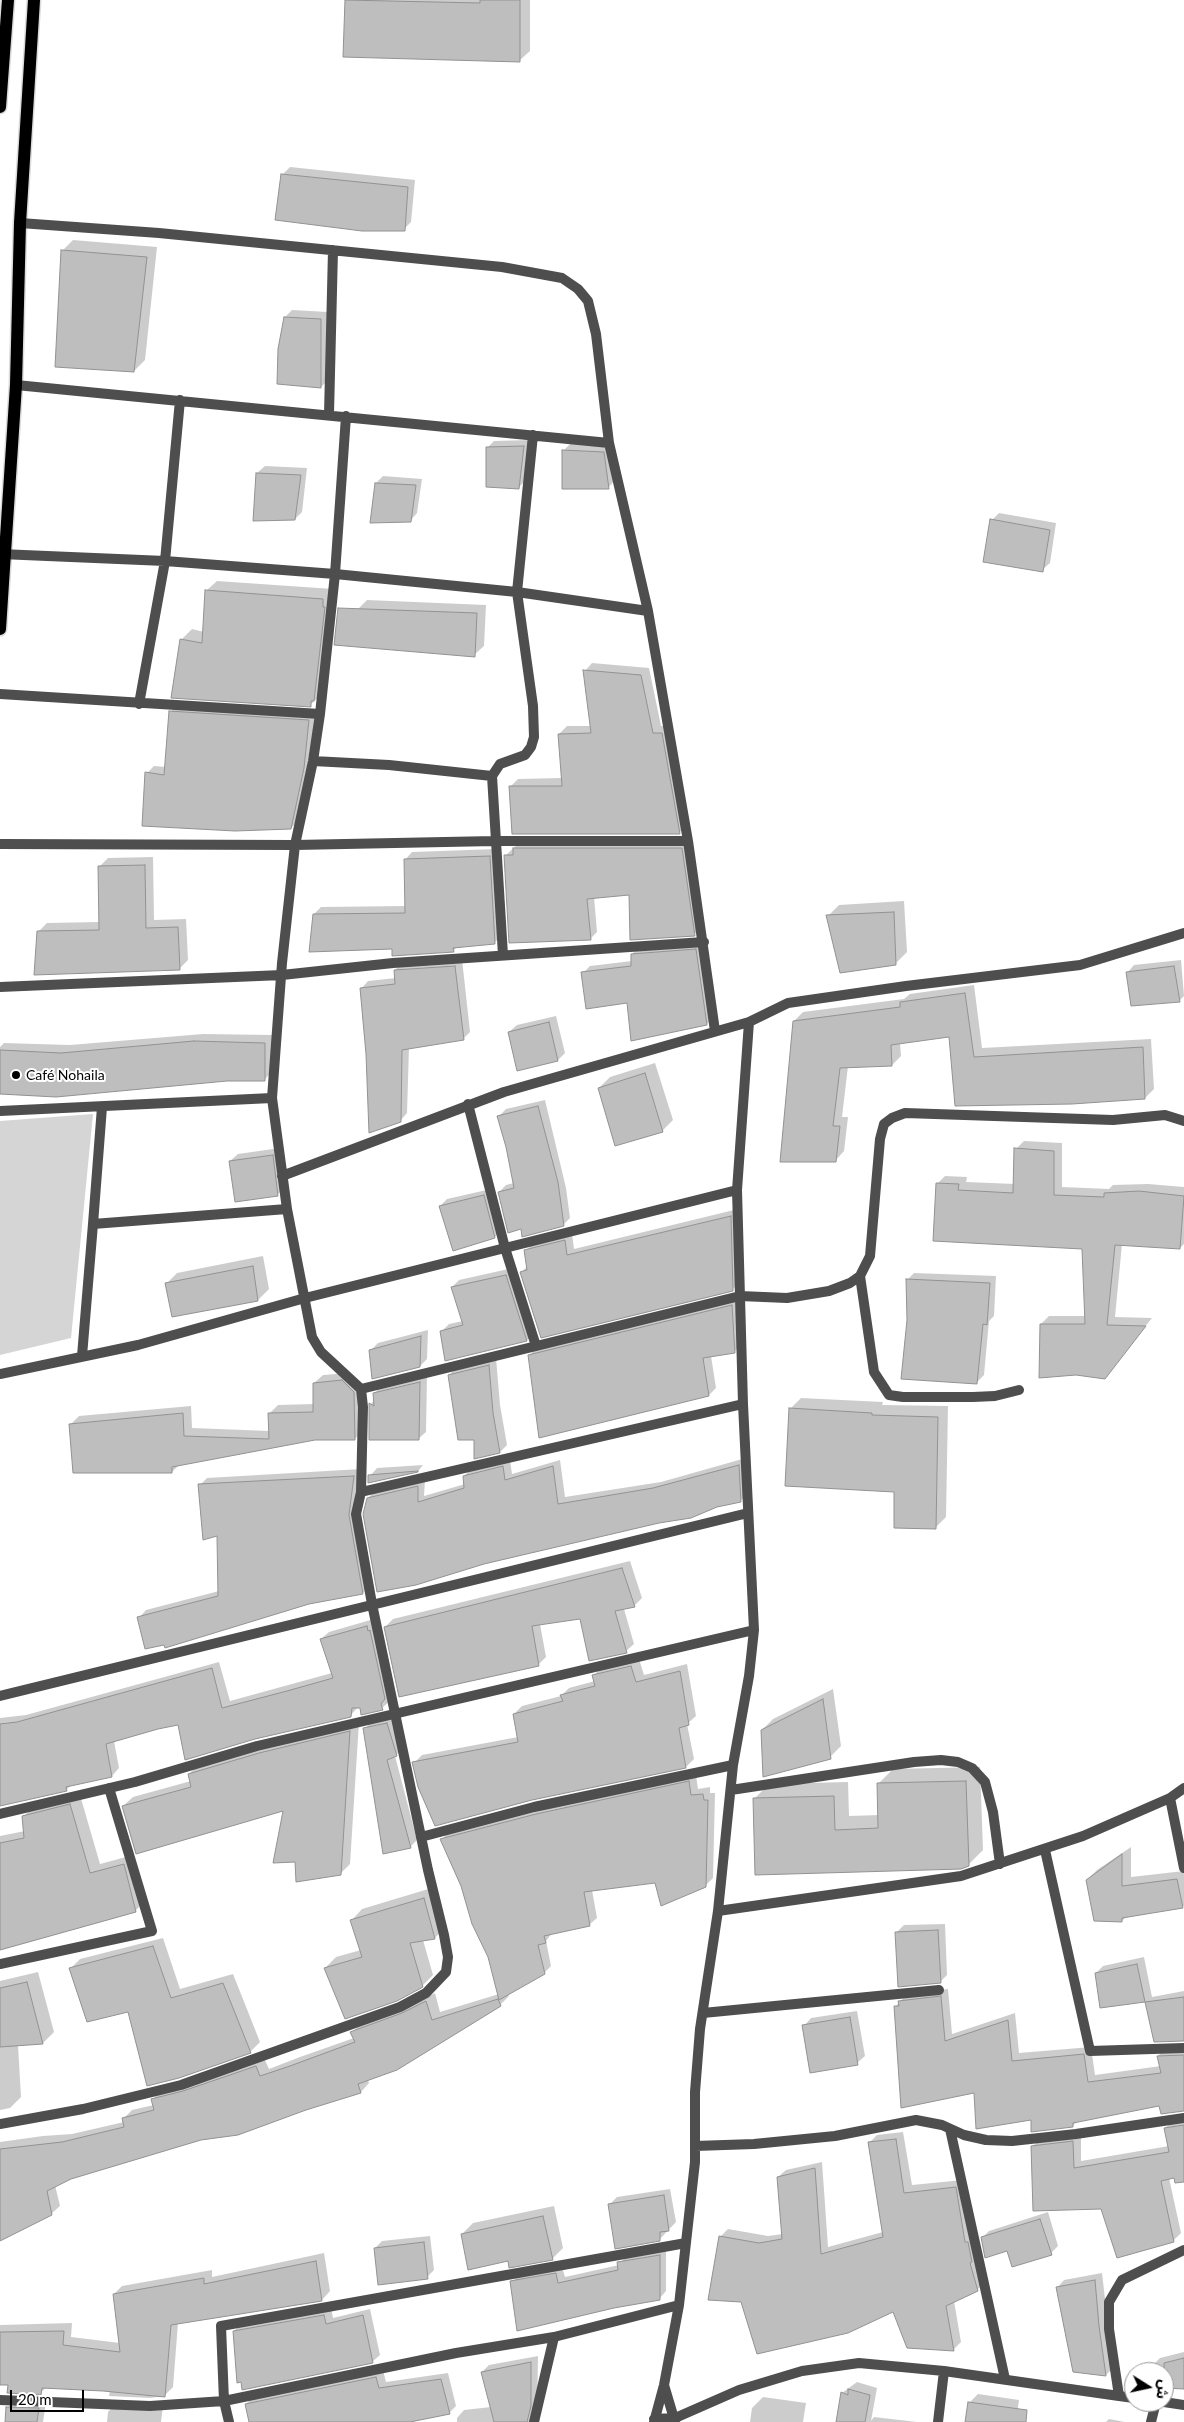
<!DOCTYPE html>
<meta charset="utf-8">
<style>
body{margin:0}
#map{position:relative;width:1184px;height:2422px;overflow:hidden;background:#fff;font-family:Lato,"Noto Sans Arabic",sans-serif}
canvas{display:block}
.north{position:absolute;left:1124px;top:2362px;width:50px;height:50px;box-sizing:border-box;background:#fff;border:1px solid #999;border-radius:50%;rotate:100deg;font-size:14px;font-weight:700;line-height:20px;text-align:center;color:#000}
.north::after{content:'';display:block;margin:auto;width:18px;height:22px;background:#000;clip-path:polygon(50% 0,100% 100%,50% 72%,0 100%)}
.scale{position:absolute;left:10px;top:2390px;width:74px;height:22px;box-sizing:border-box;border:2px solid #000;border-top:0;padding-left:6px;font-size:15px;line-height:18px;white-space:nowrap;color:#000;-webkit-text-stroke:4px #fff;paint-order:stroke}
</style>
<div id="map">
<canvas width="1184" height="2422"></canvas>
<div class="north">ش</div>
<div class="scale">20 m</div>
</div>
<script>
const ctx = document.querySelector('canvas').getContext('2d');
ctx.lineJoin = 'round';
function fillPath(path, color) {
  ctx.fillStyle = color;
  ctx.fill(path, 'evenodd');
}
function toPath(rows) {
  const path = new Path2D();
  for (const r of rows) {
    path.moveTo(r[0], r[1]);
    for (let i = 2; i < r.length; i += 2) path.lineTo(r[i], r[i + 1]);
  }
  return path;
}
function strokePath(path, color, width, dash) {
  ctx.strokeStyle = color;
  ctx.lineWidth = width;
  ctx.lineCap = dash ? 'butt' : 'round';
  ctx.setLineDash(dash || []);
  ctx.stroke(path);
}
function write(font, color, halo, rows, align = 'center') {
  ctx.font = font + ' Lato,sans-serif';
  ctx.lineWidth = 4;
  ctx.setLineDash([]);
  ctx.textBaseline = 'middle';
  ctx.strokeStyle = halo;
  ctx.fillStyle = color;
  for (const [text, x, y, turn = 0] of rows) {
    ctx.save();
    ctx.translate(x, y);
    ctx.rotate((+turn || 0) * Math.PI / 180);
    ctx.textAlign = isNaN(turn) ? turn : align;
    if (halo) ctx.strokeText(text, 0, 0);
    ctx.fillText(text, 0, 0);
    ctx.restore();
  }
}
const green = toPath([
 [93,1114,71,1338,0,1355,0,1121]
]);
const shadow = toPath([
 [346,0,530,0,530,51,520,60,344,56],
 [290,167,415,180,411,222,404,229,282,175],
 [73,240,157,247,145,360,134,371,62,251],
 [292,310,328,312,328,380,321,387,278,383,285,317],
 [531,440,526,480,519,487,487,448,494,441],
 [571,443,610,445,615,480,608,488,564,450],
 [265,466,307,468,302,512,295,519,257,473],
 [383,476,422,479,417,513,410,521,376,483],
 [999,513,1056,523,1050,563,1042,570,992,520],
 [217,581,333,589,321,695,310,705,181,640,192,629,204,632,206,591],
 [367,600,486,605,484,646,474,655,358,609],
 [592,663,649,668,661,726,670,726,687,825,679,833,510,787,518,779,562,778,559,734,567,726,591,726,585,671],
 [177,705,316,713,298,821,291,828,147,773,154,766,166,767,170,712],
 [521,841,689,841,701,927,694,935,630,893,594,897,597,932,590,939,505,856],
 [497,849,502,935,495,942,458,946,453,951,314,914,321,907,406,906,405,860,412,852],
 [153,857,154,920,186,919,188,960,179,969,38,932,47,923,100,922,99,867,108,858],
 [904,901,907,952,896,963,828,916,839,905],
 [703,943,714,1017,707,1024,629,1002,583,973,590,966,632,961,632,954,639,947],
 [462,959,470,1032,463,1039,409,1048,407,1113,400,1121,368,1054,361,989,368,981,396,978,395,970,402,963],
 [1181,960,1184,996,1179,1001,1127,973,1134,965],
 [974,985,982,1048,1151,1039,1154,1089,1145,1098,956,1104,950,1035,900,1043,901,1056,892,1065,848,1066,842,1117,848,1117,844,1151,835,1161,794,1021,803,1012,904,999,910,994],
 [556,1016,565,1053,558,1060,509,1032,517,1025],
 [203,1034,273,1035,272,1072,264,1080,227,1080,0,1093,0,1047,4,1043,70,1045],
 [655,1063,673,1120,662,1131,599,1088,610,1077],
 [545,1100,566,1188,570,1218,563,1225,522,1228,499,1192,506,1185,514,1183,508,1146,499,1116,506,1109],
 [1024,1141,1062,1143,1062,1187,1109,1189,1113,1185,1148,1184,1184,1187,1184,1244,1180,1248,1122,1244,1115,1317,1152,1318,1105,1377,1041,1324,1049,1316,1086,1316,1083,1248,937,1184,945,1176,967,1177,966,1182,1015,1184,1016,1149],
 [280,1148,285,1187,278,1194,230,1161,238,1154],
 [491,1189,502,1229,495,1237,440,1206,447,1199],
 [738,1209,740,1282,732,1290,521,1272,528,1266,525,1251,533,1244,572,1234,574,1249],
 [263,1256,269,1289,258,1300,173,1315,166,1284,177,1273],
 [513,1268,534,1333,527,1340,442,1331,449,1324,463,1321,452,1287,459,1280],
 [914,1273,996,1276,994,1316,989,1321,984,1375,976,1383,908,1320,907,1280],
 [739,1299,741,1345,734,1352,711,1356,716,1388,709,1395,540,1436,529,1356,536,1348],
 [428,1330,427,1359,420,1366,371,1350,378,1343],
 [496,1358,500,1405,507,1445,500,1452,475,1439,449,1375,456,1368],
 [350,1373,362,1384,363,1430,355,1439,315,1438,179,1465,172,1472,70,1425,79,1416,191,1406,192,1428,270,1431,270,1413,278,1405,314,1404,314,1383,323,1375],
 [427,1375,426,1432,418,1439,370,1439,371,1404,374,1400,374,1394,381,1386],
 [801,1398,883,1402,882,1405,948,1406,946,1517,935,1528,896,1490,790,1409],
 [746,1458,748,1494,740,1501,659,1522,368,1498,375,1491,425,1480,424,1496,465,1484,464,1476,471,1469,510,1460,512,1474,560,1460,565,1497,661,1482],
 [423,1465,418,1471,369,1482,370,1476,377,1468],
 [361,1469,356,1507,370,1586,363,1593,139,1618,146,1610,219,1591,219,1535,200,1485,207,1478],
 [630,1561,642,1598,634,1606,624,1609,634,1644,626,1651,581,1618,540,1624,546,1657,538,1665,385,1627,393,1619],
 [374,1619,390,1701,382,1708,358,1707,350,1716,179,1722,114,1741,119,1768,112,1776,71,1785,66,1790,0,1805,0,1718,26,1715,219,1662,230,1701,332,1673,321,1639,329,1632],
 [639,1659,644,1675,687,1664,696,1716,687,1724,694,1759,686,1767,414,1763,422,1755,518,1737,514,1714,522,1706,561,1696,569,1688,595,1681,594,1675,602,1667],
 [833,1689,841,1746,830,1757,762,1730,773,1719],
 [394,1716,403,1748,395,1756,417,1840,410,1847,364,1729,372,1722],
 [359,1722,350,1864,340,1874,296,1860,285,1809,123,1806,133,1797,191,1781,189,1774,199,1764],
 [980,1767,983,1850,968,1865,756,1874,754,1799,769,1784,848,1782,849,1816,879,1815,878,1784,893,1769],
 [696,1775,698,1789,710,1787,710,1793,715,1793,713,1878,706,1885,656,1882,592,1890,597,1918,589,1925,552,1933,546,1941,551,1966,544,1973,507,1993,509,1996,500,2005,368,2080,369,2083,361,2092,71,2177,55,2185,60,2206,51,2214,0,2239,0,2142,43,2136,72,2134,124,2122,123,2119,132,2110,154,2105,152,2100,161,2091,264,2058,269,2069,300,2057,354,2038,352,2032,361,2024,412,2005,435,1993,440,2012,499,1994,489,1956,442,1839,449,1832,544,1807],
 [80,1795,100,1864,133,1855,145,1901,135,1911,0,1950,0,1836,25,1831,24,1816,34,1806],
 [1131,1847,1131,1877,1184,1871,1184,1906,1127,1916,1122,1921,1087,1880,1097,1870],
 [435,1887,445,1927,435,1938,423,1940,433,1975,422,1986,325,1968,336,1957,361,1950,352,1920,362,1909],
 [945,1924,947,1975,940,1982,896,1933,904,1925],
 [163,1938,180,1989,233,1974,260,2042,250,2052,129,2010,70,1969,80,1959],
 [1144,1957,1152,1997,1184,1991,1184,2041,1155,2041,1146,2001,1101,2006,1096,1973,1103,1966],
 [38,1972,54,2032,43,2043,18,2045,21,2097,10,2108,0,2110,0,1981],
 [948,1989,952,2034,1015,2013,1019,2053,1091,2047,1095,2075,1161,2066,1158,2056,1166,2048,1184,2048,1184,2110,1160,2105,1078,2121,1072,2126,1032,2118,975,2091,895,2007,907,1994],
 [857,2011,865,2056,857,2063,804,2026,811,2018],
 [1184,2119,1184,2175,1169,2178,1181,2233,1173,2241,1102,2208,1033,2146,1040,2139,1081,2134,1081,2161,1169,2146,1165,2128,1173,2121],
 [903,2132,912,2185,963,2180,985,2282,977,2290,954,2301,961,2342,953,2350,894,2310,720,2237,728,2229,768,2236,783,2234,778,2177,786,2170,822,2162,828,2247,883,2232,869,2143,877,2135],
 [670,2189,676,2222,659,2240,610,2204,617,2197],
 [554,2206,563,2248,552,2259,509,2260,462,2234,473,2223],
 [1048,2212,1058,2246,1051,2253,1008,2249,982,2238,989,2231],
 [430,2236,434,2270,427,2277,375,2248,382,2241],
 [666,2248,666,2291,659,2299,512,2282,519,2275,562,2267,565,2277,619,2265,626,2256],
 [324,2253,330,2291,322,2300,178,2323,173,2387,164,2396,150,2398,109,2396,110,2390,47,2387,40,2393,9,2384,0,2383,0,2325,72,2323,71,2337,120,2343,114,2294,122,2286,212,2270,212,2277],
 [1102,2273,1113,2368,1106,2375,1074,2371,1057,2288,1064,2280],
 [331,2308,333,2318,370,2309,380,2355,372,2362,242,2381,234,2331,241,2324],
 [1184,2352,1184,2388,1164,2386,1164,2372,1151,2372,1151,2367,1160,2358],
 [538,2356,537,2422,457,2422,457,2418,464,2410,491,2407,482,2372,489,2365],
 [383,2370,386,2382,448,2373,456,2406,449,2413,411,2422,250,2422,246,2404,253,2397],
 [857,2382,877,2388,871,2421,874,2417,917,2422,837,2422,842,2393],
 [978,2394,1019,2400,1016,2422,967,2422,970,2402],
 [763,2397,806,2403,803,2422,750,2422,752,2408],
 [15,2400,46,2402,43,2422,6,2422,7,2408],
 [115,2404,163,2406,161,2422,107,2422,108,2412],
 [1109,2419,1125,2422,1106,2422]
]);
const building = toPath([
 [345,0,480,3,480,0,520,0,520,62,343,57,345,0],
 [281,174,408,187,405,231,362,231,275,220,281,174],
 [61,250,147,257,134,372,55,367,61,250],
 [284,317,321,319,321,388,277,384,278,349,284,317],
 [524,446,519,489,486,487,486,447,524,446],
 [562,450,604,452,609,489,562,489,562,450],
 [256,473,301,475,295,520,253,521,256,473],
 [375,483,416,485,411,522,370,523,375,483],
 [990,519,1050,530,1043,572,983,562,990,519],
 [205,590,323,599,323,607,325,607,314,701,311,701,311,707,171,698,180,639,202,643,205,590],
 [338,608,477,613,475,657,334,645,338,608],
 [583,670,641,675,653,733,662,733,680,834,512,834,509,786,562,786,558,734,591,733,583,670],
 [169,711,309,720,304,768,291,829,235,831,142,826,145,772,164,775,169,711],
 [513,848,682,848,695,936,630,940,629,895,587,899,591,940,509,943,504,855,513,855,513,848],
 [490,856,495,944,453,948,454,952,392,956,392,949,309,952,313,914,405,913,404,859,490,856],
 [145,865,146,928,178,927,180,970,34,975,37,931,99,930,98,866,145,865],
 [894,912,896,965,840,973,826,915,894,912],
 [696,949,707,1025,631,1041,627,1003,586,1009,581,972,631,966,631,954,696,949],
 [455,966,464,1040,402,1050,401,1122,369,1133,366,1054,360,988,395,984,394,970,455,966],
 [1174,966,1180,1002,1131,1006,1126,972,1174,966],
 [965,993,974,1057,1143,1047,1145,1099,1072,1104,955,1106,949,1037,891,1045,892,1066,840,1068,833,1126,840,1126,836,1162,780,1162,793,1021,900,1007,900,1002,965,993],
 [549,1022,558,1061,517,1071,508,1032,549,1022],
 [194,1041,265,1043,265,1081,227,1081,56,1097,0,1094,0,1050,61,1053,194,1041],
 [645,1073,663,1132,615,1146,598,1088,645,1073],
 [538,1106,558,1182,564,1226,522,1237,521,1229,508,1233,498,1192,514,1188,506,1147,497,1116,538,1106],
 [1014,1148,1054,1151,1054,1195,1104,1197,1104,1193,1139,1191,1184,1196,1180,1249,1115,1245,1107,1325,1146,1326,1105,1379,1076,1375,1039,1378,1040,1324,1085,1324,1082,1249,933,1241,936,1183,959,1184,958,1190,1013,1193,1014,1148],
 [273,1155,278,1196,235,1202,229,1161,273,1155],
 [484,1195,495,1238,453,1251,439,1206,484,1195],
 [731,1216,733,1291,541,1338,520,1272,527,1270,524,1250,565,1240,567,1255,731,1216],
 [253,1266,258,1301,172,1317,165,1283,253,1266],
 [506,1275,527,1341,445,1361,440,1331,463,1325,451,1287,506,1275],
 [906,1279,990,1283,987,1325,983,1324,977,1384,901,1379,907,1320,906,1279],
 [732,1305,735,1353,703,1358,709,1396,539,1438,528,1355,732,1305],
 [421,1336,420,1367,372,1379,369,1350,421,1336],
 [489,1365,493,1413,500,1453,474,1459,474,1440,458,1440,448,1375,489,1365],
 [342,1380,354,1392,355,1440,315,1440,172,1467,172,1473,73,1473,69,1424,183,1413,184,1436,269,1439,268,1413,313,1412,313,1383,342,1380],
 [420,1382,419,1440,369,1440,369,1403,374,1406,373,1393,420,1382],
 [789,1408,872,1413,872,1415,938,1417,936,1529,894,1528,894,1492,785,1486,789,1408],
 [739,1465,741,1502,717,1507,691,1518,659,1523,484,1564,416,1585,377,1592,363,1514,367,1498,418,1486,418,1502,464,1488,463,1476,503,1466,505,1480,553,1466,558,1504,653,1488,739,1465],
 [418,1471,418,1472,368,1483,368,1475,418,1471],
 [354,1476,349,1515,363,1594,309,1604,165,1648,164,1645,145,1649,137,1617,218,1596,217,1536,203,1540,198,1484,354,1476],
 [622,1568,635,1607,615,1611,627,1653,589,1661,580,1619,532,1626,539,1666,399,1697,384,1627,622,1568],
 [367,1626,368,1631,370,1630,385,1699,381,1704,383,1710,361,1715,360,1708,352,1708,351,1717,255,1739,185,1760,178,1725,158,1729,106,1744,112,1777,66,1787,67,1791,0,1806,0,1724,17,1722,212,1668,222,1708,287,1691,333,1678,320,1639,367,1626],
 [631,1666,636,1682,680,1671,689,1725,679,1728,686,1768,532,1800,435,1826,418,1787,412,1762,518,1742,513,1714,563,1701,560,1695,595,1686,592,1675,631,1666],
 [823,1699,831,1759,763,1777,761,1730,823,1699],
 [387,1723,397,1756,387,1760,411,1848,383,1854,363,1728,387,1723],
 [350,1731,341,1875,296,1882,295,1862,273,1863,283,1811,136,1854,122,1806,191,1787,188,1774,259,1753,350,1731],
 [689,1781,691,1795,703,1794,704,1800,708,1800,706,1887,661,1906,655,1883,584,1892,590,1926,544,1936,546,1943,538,1945,545,1974,499,2000,488,1957,472,1924,461,1886,440,1839,536,1814,689,1781],
 [966,1781,969,1866,961,1869,755,1875,753,1798,834,1796,835,1830,878,1828,877,1783,966,1781],
 [70,1804,90,1873,124,1864,136,1912,0,1950,0,1843,24,1838,22,1816,70,1804],
 [1122,1854,1122,1886,1177,1879,1183,1908,1122,1918,1122,1922,1094,1921,1086,1880,1122,1854],
 [424,1898,435,1939,410,1943,423,1987,397,2001,345,2019,324,1968,362,1957,350,1920,424,1898],
 [938,1930,941,1983,898,1987,895,1932,938,1930],
 [153,1946,171,1998,223,1983,251,2053,179,2078,147,2086,128,2012,87,2022,69,1968,153,1946],
 [1137,1964,1145,2002,1100,2008,1095,1973,1137,1964],
 [27,1982,43,2044,0,2047,0,1988,27,1982],
 [941,1996,945,2041,1008,2020,1012,2061,1084,2054,1088,2082,1161,2073,1157,2056,1184,2055,1184,2111,1161,2114,1159,2106,1073,2123,1073,2127,1031,2132,1031,2120,976,2129,974,2093,901,2108,894,2006,899,2006,898,2001,941,1996],
 [1184,1997,1184,2041,1154,2042,1145,2002,1184,1997],
 [498,1999,501,2006,397,2070,358,2084,361,2093,306,2110,238,2135,201,2140,71,2179,47,2191,52,2215,0,2241,0,2149,62,2142,124,2127,122,2118,154,2110,151,2099,183,2091,256,2066,260,2076,290,2066,355,2042,350,2032,402,2013,426,2001,432,2020,498,1999],
 [850,2017,858,2065,810,2073,802,2025,850,2017],
 [1184,2125,1184,2182,1175,2183,1174,2178,1161,2181,1174,2242,1117,2258,1101,2209,1033,2211,1031,2146,1073,2141,1074,2168,1169,2152,1164,2128,1184,2125],
 [896,2139,904,2193,956,2187,965,2242,968,2242,972,2262,970,2263,978,2291,946,2306,954,2351,907,2348,893,2312,848,2333,757,2354,741,2302,708,2300,719,2236,759,2243,782,2239,777,2177,815,2168,821,2254,883,2237,868,2142,896,2139],
 [664,2195,669,2231,660,2232,660,2241,615,2249,608,2204,664,2195],
 [543,2216,553,2260,509,2268,508,2261,468,2270,461,2234,543,2216],
 [1040,2219,1052,2255,1012,2267,1007,2251,985,2258,981,2237,1040,2219],
 [424,2242,428,2279,378,2285,374,2248,424,2242],
 [660,2255,660,2300,614,2308,517,2331,510,2281,556,2273,558,2283,618,2270,617,2262,660,2255],
 [316,2261,322,2301,171,2325,165,2397,103,2391,42,2388,41,2395,7,2393,8,2385,0,2385,0,2332,64,2331,63,2345,120,2352,113,2294,204,2278,204,2284,316,2261],
 [1095,2280,1099,2326,1106,2376,1073,2372,1056,2287,1095,2280],
 [324,2315,326,2324,363,2315,373,2363,242,2390,241,2382,237,2383,233,2331,324,2315],
 [1184,2358,1184,2389,1164,2388,1164,2363,1184,2358],
 [531,2362,531,2406,527,2422,494,2422,481,2372,531,2362],
 [376,2377,379,2388,441,2379,450,2414,410,2422,249,2422,245,2404,376,2377],
 [848,2389,870,2395,865,2422,836,2422,841,2392,848,2395,848,2389],
 [968,2402,1027,2410,1026,2422,965,2422,968,2402],
 [6,2407,39,2408,37,2422,5,2422,6,2407]
]);
const minor = toPath([
 [20,223,159,233,502,267,562,278,578,289,588,301,596,334,609,443,648,611,688,841,715,1031],
 [16,385,609,443],
 [329,414,333,250],
 [0,554,165,561,335,574,517,592,648,611],
 [0,694,320,714],
 [139,704,165,561,180,400],
 [313,761,389,765,492,776],
 [0,844,295,845,495,841,688,841],
 [503,955,492,776,500,764,525,755,531,747,534,737,533,706,517,592,533,435],
 [0,987,282,975,393,963,704,942],
 [468,1104,505,1248,536,1346],
 [0,1111,272,1098],
 [282,1176,504,1092,749,1022,788,1003,906,986,1080,965,1184,933],
 [93,1224,102,1107],
 [860,1276,874,1372,889,1395,903,1397,973,1397,995,1396,1019,1390],
 [82,1356,93,1224,287,1209],
 [0,1374,138,1345,305,1298,737,1190],
 [361,1389,740,1296,787,1298,829,1291,850,1283,860,1276,870,1256,880,1139,884,1124,892,1118,905,1113,1113,1120,1165,1115,1184,1121],
 [361,1492,743,1404],
 [0,1696,748,1513],
 [731,1790,914,1762,941,1760,958,1762,972,1768,985,1782,993,1812,1000,1864],
 [1170,1798,1184,1868],
 [0,1814,135,1782,257,1746,754,1630],
 [421,1837,534,1807,733,1765],
 [1045,1850,1090,2051,1184,2048],
 [718,1911,961,1876,1083,1836,1170,1798,1184,1788],
 [0,1964,152,1931,109,1788],
 [703,2013,939,1990],
 [0,2124,83,2109,181,2085,400,2007,426,1993,446,1972,448,1957,444,1935,428,1870,372,1604,356,1514,361,1492,363,1407,361,1389,321,1352,312,1337,287,1209,272,1098,282,963,295,845,313,761,320,714,335,574,346,416],
 [950,2129,1005,2379],
 [695,2146,754,2144,835,2136,916,2120,942,2125,964,2135,986,2140,1012,2141,1076,2134,1184,2118],
 [664,2385,675,2422],
 [1119,2396,1134,2398],
 [0,2400,150,2406,224,2401,456,2353,554,2337,679,2305],
 [1164,2402,1184,2405],
 [654,2419,675,2418,739,2390,802,2371,859,2363,944,2371,1119,2396,1109,2329,1109,2302,1122,2280,1184,2250],
 [229,2422,224,2401,221,2326,686,2243],
 [534,2422,554,2337],
 [654,2422,664,2385,679,2305,695,2162,695,2092,700,2029,718,1911,733,1765,749,1676,754,1630,743,1404,737,1190,749,1022],
 [938,2422,944,2371],
 [1151,2422,1156,2402]
]);
const primary = toPath([
 [0,107,8,0],
 [0,629,16,385,20,223,34,0]
]);
const markers = [
 [16,1075,5,"#000"]
];
const poiNames = [
 ["Café Nohaila",26,1075]
];
fillPath(green, '#d5d5d5');
fillPath(shadow, '#0003');
fillPath(building, '#bebebe');
strokePath(building, '#929292', 1);
strokePath(primary, '#dbdbdb', 15);
strokePath(minor, '#4e4e4e', 10);
strokePath(primary, '#000', 12);
for (const [x, y, r, color] of markers) {
  const dot = new Path2D();
  dot.arc(x, y, r, 0, 2 * Math.PI);
  ctx.fillStyle = color;
  ctx.fill(dot);
  strokePath(dot, '#fff', 2);
}
write('14px', '#000', '#fff', poiNames, 'left');
</script>
